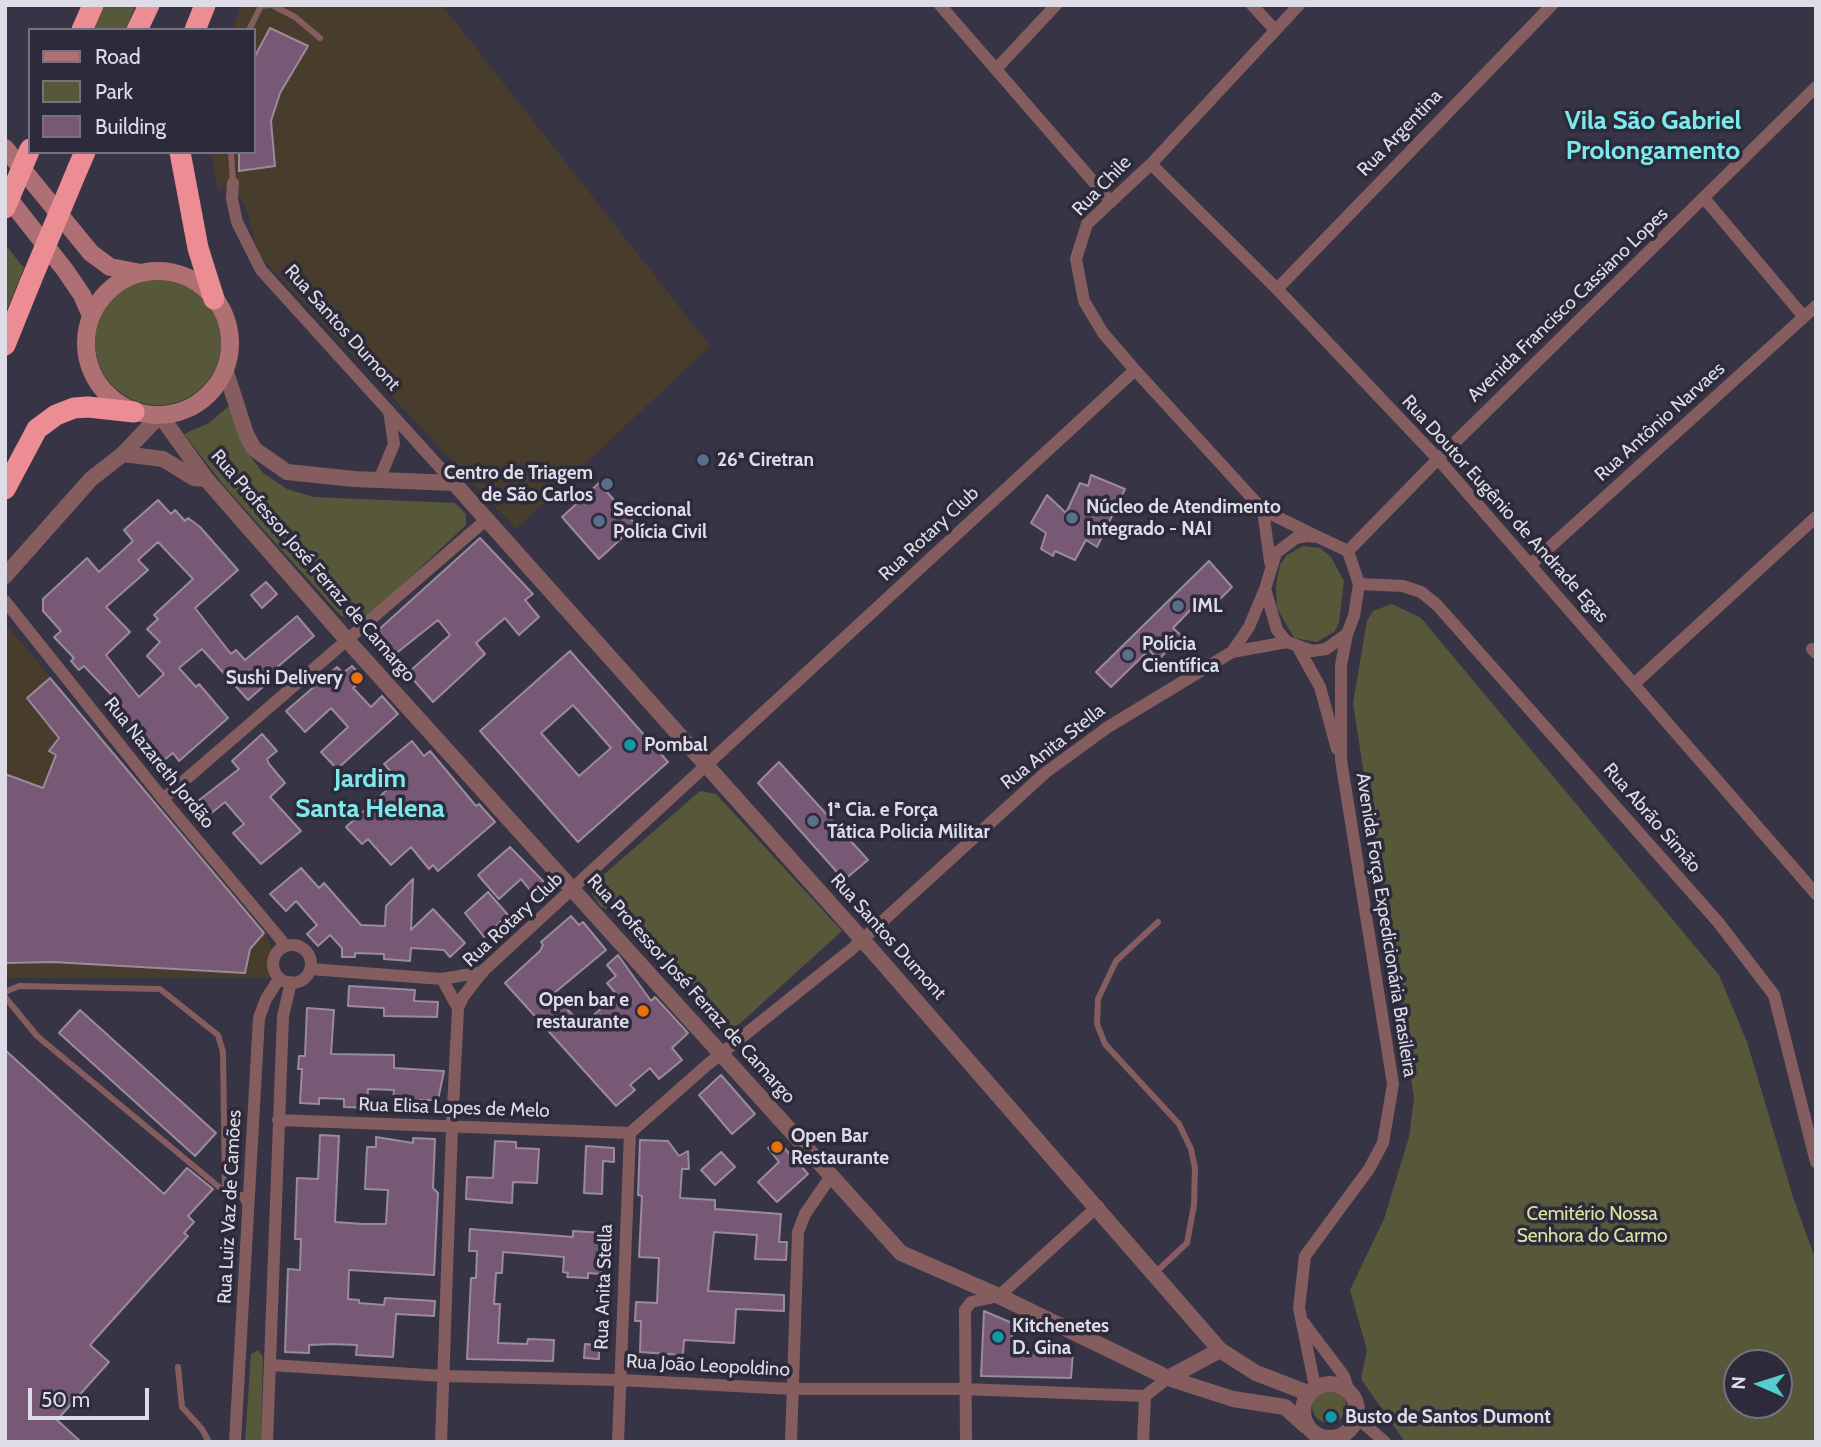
<!DOCTYPE html>
<meta charset="utf-8">
<style>
body{margin:0}
#map{position:relative;width:1821px;height:1447px;overflow:hidden;background:#373545;font-family:Cabin,sans-serif}
canvas{display:block}
.frame{position:absolute;inset:0;border:7px solid #dedde7;pointer-events:none}
.legend{position:absolute;left:28px;top:28px;width:228px;height:126px;box-sizing:border-box;background:#2d2b3b;border:2px solid #747280;margin:0;padding:9px 12px;list-style:none;font-size:21px;color:#dedde7}
.legend li{display:flex;align-items:center;gap:14px;height:35px}
.legend b{width:35px;border:2px solid #747280}
.north{position:absolute;left:1723px;top:1349px;width:70px;height:70px;box-sizing:border-box;background:#2d2b3b;border:2px solid #747280;border-radius:50%;rotate:273deg;font-size:19px;font-weight:700;line-height:28px;text-align:center;color:#dedde7}
.north::after{content:'';display:block;margin:auto;width:24px;height:32px;background:#52cdd0;clip-path:polygon(50% 0,100% 100%,50% 72%,0 100%)}
.scale{position:absolute;left:28px;top:1388px;width:121px;height:32px;box-sizing:border-box;border:4px solid #dedde7;border-top:0;padding-left:9px;font-size:21px;line-height:24px;white-space:nowrap;color:#dedde7;-webkit-text-stroke:5px #2d2b3b;paint-order:stroke}
</style>
<div id="map">
<canvas width="1821" height="1447"></canvas>
<div class="frame"></div>
<ul class="legend">
<li><b style="height:9px;background:#af7074"></b>Road</li>
<li><b style="height:19px;background:#565839"></b>Park</li>
<li><b style="height:19px;background:#775975"></b>Building</li>
</ul>
<div class="north">N</div>
<div class="scale">50 m</div>
</div>
<script>
const ctx = document.querySelector('canvas').getContext('2d');
ctx.lineJoin = 'round';
function fillPath(path, color) {
  ctx.fillStyle = color;
  ctx.fill(path, 'evenodd');
}
function toPath(rows) {
  const path = new Path2D();
  for (const r of rows) {
    if (r.length === 3) {
      path.moveTo(r[0] + r[2], r[1]);
      path.arc(r[0], r[1], r[2], 0, 2 * Math.PI);
      continue;
    }
    path.moveTo(r[0], r[1]);
    for (let i = 2; i < r.length; i += 2) path.lineTo(r[i], r[i + 1]);
  }
  return path;
}
function strokePath(path, color, width, dash) {
  ctx.strokeStyle = color;
  ctx.lineWidth = width;
  ctx.lineCap = dash ? 'butt' : 'round';
  ctx.setLineDash(dash || []);
  ctx.stroke(path);
}
function write(font, color, halo, rows, align = 'center') {
  ctx.font = font + ' Cabin,sans-serif';
  ctx.lineWidth = 7;
  ctx.setLineDash([]);
  ctx.textBaseline = 'middle';
  ctx.strokeStyle = halo;
  ctx.fillStyle = color;
  for (const [text, x, y, turn = 0] of rows) {
    ctx.save();
    ctx.translate(x, y);
    ctx.rotate((+turn || 0) * Math.PI / 180);
    ctx.textAlign = isNaN(turn) ? turn : align;
    if (halo) ctx.strokeText(text, 0, 0);
    ctx.fillText(text, 0, 0);
    ctx.restore();
  }
}
const industrial = toPath([
 [242,5,442,5,710,346,516,529,258,254,247,210,233,184,218,190,211,152,254,152,254,30,232,30],
 [5,623,265,932,273,952,272,978,5,978]
]);
const green = toPath([
 [104,5,136,5,125,30,92,30],
 [5,244,24,268,5,314],
 [158,342,63],
 [230,405,246,451,263,473,287,489,314,497,455,503,466,514,466,525,368,617,352,620,341,616,225,487,184,434,209,423],
 [1303,546,1320,548,1331,557,1344,581,1339,623,1334,632,1317,642,1294,638,1277,608,1276,586,1280,565,1287,555],
 [1392,604,1421,618,1719,975,1747,1042,1793,1197,1816,1261,1816,1442,1405,1442,1361,1379,1367,1350,1350,1290,1384,1219,1409,1137,1414,1098,1353,703,1367,621,1373,611],
 [1779,1363,1779,1405,1737,1405,1737,1363],
 [700,791,716,794,842,931,736,1027,722,1030,711,1027,710,1007,620,913,601,907,592,894,593,884],
 [258,1350,263,1357,261,1442,245,1442,251,1354],
 [1329,1406,17]
]);
const building = toPath([
 [270,28,308,46,280,93,271,121,275,166,239,171,239,152,254,152,254,58,270,28],
 [1091,475,1125,489,1097,547,1086,540,1075,560,1055,551,1053,556,1041,549,1046,533,1031,523,1047,495,1066,513,1080,483,1088,486,1091,475],
 [599,483,636,525,599,559,562,517,599,483],
 [158,500,171,514,175,510,185,521,188,518,200,527,238,570,195,608,231,654,236,650,245,660,297,616,314,636,262,680,266,684,248,700,202,649,179,668,196,687,199,684,228,718,179,761,173,753,160,763,133,728,128,733,113,716,123,707,84,666,79,670,71,661,74,658,54,637,61,631,43,611,43,599,87,558,99,572,133,541,124,530,158,500],
 [158,542,193,579,154,615,158,619,147,629,160,642,147,656,164,674,139,697,106,655,130,632,106,607,148,570,138,560,158,542],
 [480,538,533,594,525,600,539,617,519,635,505,618,476,643,485,654,433,702,411,677,413,675,409,672,450,635,438,620,394,655,375,633,480,538],
 [1209,561,1232,587,1209,610,1199,601,1173,628,1182,636,1158,660,1149,650,1111,687,1096,672,1209,561],
 [266,582,277,594,262,608,251,595,266,582],
 [570,651,668,762,578,842,480,731,570,651],
 [573,705,611,748,579,776,541,733,573,705],
 [352,666,364,679,353,688,371,707,382,696,398,714,337,769,321,752,348,727,331,708,305,732,286,711,337,667,343,673,352,666],
 [50,678,264,933,250,949,245,973,53,962,5,963,5,774,43,788,56,755,49,751,59,738,27,698,50,678],
 [262,734,277,751,267,759,269,764,285,783,270,797,301,831,261,864,233,833,244,824,225,802,209,815,198,801,239,769,232,761,262,734],
 [412,741,424,756,430,751,476,806,479,804,495,822,438,871,433,865,429,869,411,847,391,865,368,839,362,844,346,827,398,780,384,764,412,741],
 [779,762,868,860,844,880,758,783,779,762],
 [510,847,545,883,533,894,521,879,499,899,478,875,510,847],
 [301,868,319,888,324,883,361,925,385,926,386,906,413,879,411,930,433,909,465,943,450,957,444,950,411,948,410,961,384,959,384,954,355,953,355,957,342,957,342,948,330,935,318,946,307,934,317,925,296,901,286,911,270,894,301,868],
 [488,892,508,915,484,937,465,913,488,892],
 [571,916,579,925,583,922,606,950,553,994,582,1025,617,995,607,983,616,976,607,965,618,955,651,1001,655,997,688,1033,672,1048,682,1060,659,1079,650,1068,630,1085,635,1090,616,1106,505,983,540,951,543,945,541,942,571,916],
 [349,986,415,990,414,1001,438,1002,437,1017,384,1016,384,1008,348,1006,349,986],
 [307,1008,334,1010,331,1054,394,1055,394,1068,444,1071,438,1100,393,1100,394,1090,368,1089,367,1108,344,1107,344,1099,319,1098,319,1104,300,1103,302,1069,298,1069,299,1056,305,1056,307,1008],
 [80,1010,216,1133,195,1156,59,1033,80,1010],
 [5,1050,164,1194,187,1168,213,1189,188,1216,194,1222,184,1233,188,1236,90,1345,109,1362,57,1420,81,1442,5,1442,5,1050],
 [721,1075,755,1114,732,1134,699,1095,721,1075],
 [320,1135,339,1136,335,1222,363,1224,386,1224,388,1190,365,1189,367,1147,376,1147,376,1137,413,1143,413,1138,435,1139,433,1188,438,1193,434,1275,349,1270,348,1299,359,1300,359,1303,384,1305,385,1298,435,1301,434,1316,396,1314,393,1357,356,1355,357,1345,331,1344,309,1345,309,1353,285,1352,288,1269,300,1270,301,1239,295,1239,297,1178,318,1179,320,1135],
 [640,1140,668,1141,679,1156,688,1151,689,1169,682,1169,680,1198,715,1200,715,1209,781,1214,779,1242,787,1242,786,1260,755,1259,757,1235,714,1232,708,1291,784,1295,784,1311,736,1309,734,1343,684,1340,683,1355,640,1352,641,1321,635,1321,636,1302,657,1303,659,1258,639,1257,642,1196,638,1195,640,1140],
 [777,1140,808,1174,777,1202,758,1182,779,1162,768,1148,777,1140],
 [495,1141,516,1142,516,1148,539,1149,537,1183,513,1182,512,1203,466,1199,467,1177,493,1178,495,1141],
 [586,1146,614,1148,614,1162,603,1161,602,1194,584,1193,586,1146],
 [721,1152,735,1167,715,1185,701,1170,721,1152],
 [470,1229,573,1237,573,1231,603,1233,601,1274,588,1273,588,1278,567,1277,568,1273,563,1272,564,1257,503,1252,502,1273,496,1273,494,1304,500,1304,498,1343,527,1344,528,1339,554,1340,553,1361,467,1359,471,1278,476,1278,477,1251,469,1251,470,1229],
 [984,1311,1012,1323,1012,1351,1073,1352,1071,1378,981,1376,984,1311],
 [585,1344,599,1345,599,1359,584,1358,585,1344]
]);
const service = toPath([
 [272,5,295,17,320,38],
 [249,30,261,6,269,5],
 [231,152,233,183],
 [5,992,19,986,160,989,218,1035,223,1052,225,1192],
 [5,997,37,1036,225,1192,241,1195,245,1204],
 [1156,1272,1187,1243,1194,1205,1195,1168,1191,1149,1179,1124,1105,1044,1097,1024,1098,999,1116,961,1158,922],
 [178,1367,182,1407,202,1429,209,1442]
]);
const minor = toPath([
 [940,5,1111,202],
 [1252,5,1275,30],
 [1299,5,1151,164,1087,224,1076,259,1084,301,1103,333,1135,370,1263,510,1318,537],
 [997,68,1056,5],
 [1151,164,1277,289,1438,459,1816,894],
 [233,183,232,199,237,222,261,270,454,483],
 [1704,198,1804,317],
 [1277,289,1552,5],
 [379,480,394,444,389,411],
 [1263,510,1270,562],
 [1307,536,1318,537,1348,551,1359,584,1354,616,1347,634,1326,649,1312,651,1287,642,1277,630,1265,589,1276,553,1296,538,1307,536],
 [1348,551,1438,459,1816,87],
 [1530,565,1816,306],
 [1359,584,1403,586,1421,592,1437,605,1718,922,1774,995,1816,1162],
 [5,601,163,799,282,941,282,948],
 [1299,649,1320,687,1337,749],
 [1812,649,1816,653],
 [1232,652,1287,642],
 [1635,683,1816,517],
 [163,799,487,519],
 [292,964,19],
 [310,969,442,979,483,972],
 [442,979,458,1008],
 [278,1120,630,1133],
 [630,1133,707,1065,852,949,1045,773,1108,727,1232,652,1249,627,1265,589],
 [1304,1323,1344,1376,1348,1389],
 [270,1365,443,1376,620,1380,792,1389,964,1389,1145,1396],
 [1315,1387,1299,1308,1305,1256,1369,1169,1383,1143,1393,1084,1341,760,1341,665,1347,634],
 [1356,1417,1385,1442],
 [235,1442,259,1018,266,999,279,979],
 [267,1442,283,1016,291,982],
 [441,1442,452,1128,458,1008,463,997,483,971,1135,370],
 [618,1442,630,1133],
 [791,1442,798,1232,805,1214,831,1176],
 [966,1442,965,1310,971,1302,999,1296,1098,1206],
 [1143,1442,1145,1396,1168,1378]
]);
const tertiary = toPath([
 [225,369,246,434,254,449,287,472,354,479,454,483,876,955,1220,1350,1256,1373,1308,1393],
 [123,454,163,459,194,478,206,479],
 [5,576,91,479,123,454,160,415,206,479,347,640,901,1253,999,1296,1168,1378,1233,1399,1285,1407,1306,1426],
 [1168,1378,1220,1350],
 [1330,1411,27]
]);
const secondary = toPath([
 [5,148,91,253,110,267,141,273],
 [5,194,65,270,82,295,91,316],
 [158,343,72]
]);
const motorway = toPath([
 [82,30,93,5],
 [137,30,149,5],
 [195,30,205,5],
 [180,152,198,248,214,299],
 [78,168,85,152],
 [5,345,30,283],
 [5,489,37,429,56,415,74,408,88,407,134,412]
]);
const motorwayBridge = toPath([
 [5,208,30,149],
 [30,283,78,168]
]);
const markers = [
 [703,460,7,"#5c6f8a"],
 [607,484,7,"#5c6f8a"],
 [1072,518,7,"#5c6f8a"],
 [599,521,7,"#5c6f8a"],
 [1178,606,7,"#5c6f8a"],
 [1128,655,7,"#5c6f8a"],
 [357,678,7,"#e8710a"],
 [630,745,7,"#0f9aa8"],
 [813,821,7,"#5c6f8a"],
 [643,1011,7,"#e8710a"],
 [777,1147,7,"#e8710a"],
 [998,1337,7,"#0f9aa8"],
 [1331,1417,7,"#0f9aa8"]
];
const streetNames = [
 ["Rua Argentina",1400,133,-46],
 ["Rua Chile",1102,186,-46],
 ["Avenida Francisco Cassiano Lopes",1568,305,-44],
 ["Rua Santos Dumont",342,328,48],
 ["Rua Antônio Narvaes",1660,422,-42],
 ["Rua Doutor Eugênio de Andrade Egas",1505,509,48],
 ["Rua Rotary Club",929,534,-43],
 ["Rua Professor José Ferraz de Camargo",313,566,49],
 ["Rua Anita Stella",1053,747,-38],
 ["Rua Nazareth Jordão",159,763,51],
 ["Rua Abrão Simão",1652,818,49],
 ["Rua Rotary Club",513,920,-43],
 ["Avenida Força Expedicionária Brasileira",1386,925,81],
 ["Rua Santos Dumont",888,937,48],
 ["Rua Professor José Ferraz de Camargo",691,989,48],
 ["Rua Elisa Lopes de Melo",454,1108,2],
 ["Rua Luiz Vaz de Camões",230,1207,-87],
 ["Rua Anita Stella",604,1287,-88],
 ["Rua João Leopoldino",708,1366,3]
];
const poiNames = [
 ["26ª Ciretran",717,460],
 ["Centro de Triagem",593,473,"right"],
 ["de São Carlos",593,495,"right"],
 ["Núcleo de Atendimento",1086,507],
 ["Integrado - NAI",1086,529],
 ["Seccional",613,510],
 ["Polícia Civil",613,532],
 ["IML",1192,606],
 ["Polícia",1142,644],
 ["Científica",1142,666],
 ["Sushi Delivery",343,678,"right"],
 ["Pombal",644,745],
 ["1ª Cia. e Força",827,810],
 ["Tática Policia Militar",827,832],
 ["Open bar e",629,1000,"right"],
 ["restaurante",629,1022,"right"],
 ["Open Bar",791,1136],
 ["Restaurante",791,1158],
 ["Kitchenetes",1012,1326],
 ["D. Gina",1012,1348],
 ["Busto de Santos Dumont",1345,1417]
];
const parkNames = [
 ["Cemitério Nossa",1592,1214],
 ["Senhora do Carmo",1592,1236]
];
const districtNames = [
 ["Vila São Gabriel",1653,121],
 ["Prolongamento",1653,151],
 ["Jardim",370,779],
 ["Santa Helena",370,809]
];
fillPath(industrial, '#483d2d');
fillPath(green, '#565839');
fillPath(building, '#775975');
strokePath(building, '#9b8b9a', 2);
strokePath(service, '#855d5f', 6);
strokePath(minor, '#855d5f', 12);
strokePath(tertiary, '#855d5f', 16);
strokePath(secondary, '#af7074', 18);
strokePath(motorway, '#ec8c93', 21);
strokePath(motorwayBridge, '#ec8c93', 21);
for (const [x, y, r, color] of markers) {
  const dot = new Path2D();
  dot.arc(x, y, r, 0, 2 * Math.PI);
  ctx.fillStyle = color;
  ctx.fill(dot);
  strokePath(dot, '#2d2b3b', 2.5);
}
write('19px', '#dedde7', '#2d2b3b', streetNames);
write('bold 19px', '#dedde7', '#2d2b3b', poiNames, 'left');
write('19px', '#dfe4a1', '#2d2b3b', parkNames);
write('bold 26px', '#7de9ec', '#2d2b3b', districtNames);
</script>
